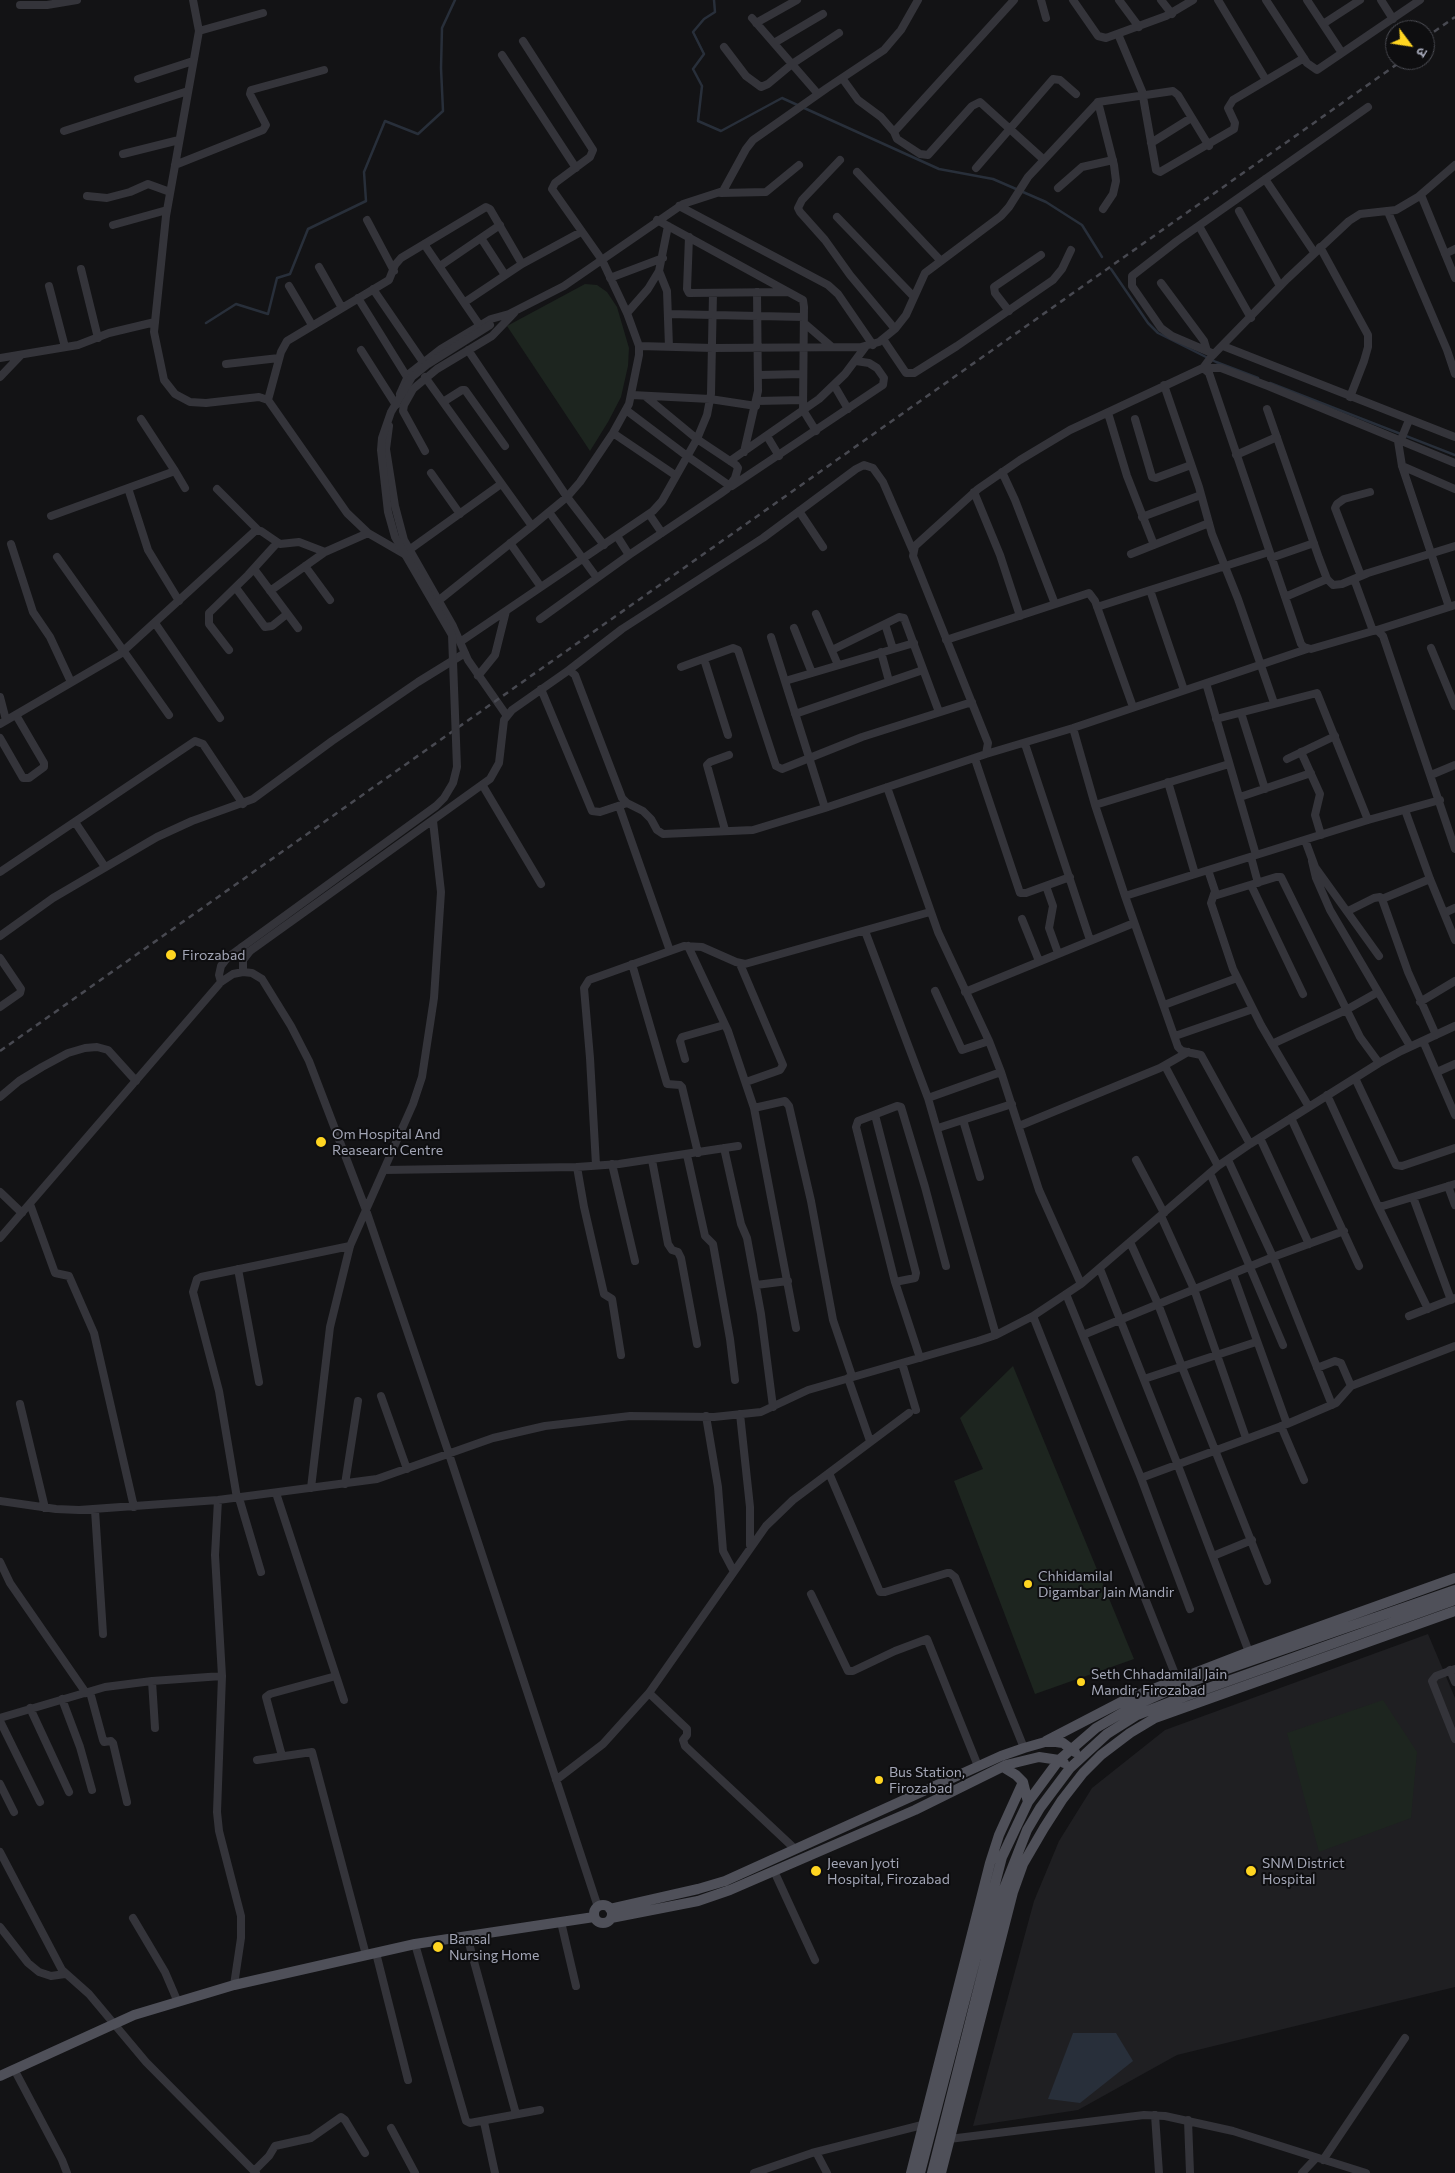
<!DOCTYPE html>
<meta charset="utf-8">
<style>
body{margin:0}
#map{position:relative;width:1455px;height:2173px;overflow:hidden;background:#131315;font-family:Commissioner,"Noto Sans Devanagari",sans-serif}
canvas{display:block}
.north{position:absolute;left:1385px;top:20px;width:50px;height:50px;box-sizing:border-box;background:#0e0e10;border:1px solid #4a4b52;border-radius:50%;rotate:121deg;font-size:14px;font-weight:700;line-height:20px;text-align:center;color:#a3a6b6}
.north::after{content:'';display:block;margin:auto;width:18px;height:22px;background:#ffd521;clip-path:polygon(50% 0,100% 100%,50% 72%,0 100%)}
</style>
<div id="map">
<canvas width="1455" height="2173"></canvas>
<div class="north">उ</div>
</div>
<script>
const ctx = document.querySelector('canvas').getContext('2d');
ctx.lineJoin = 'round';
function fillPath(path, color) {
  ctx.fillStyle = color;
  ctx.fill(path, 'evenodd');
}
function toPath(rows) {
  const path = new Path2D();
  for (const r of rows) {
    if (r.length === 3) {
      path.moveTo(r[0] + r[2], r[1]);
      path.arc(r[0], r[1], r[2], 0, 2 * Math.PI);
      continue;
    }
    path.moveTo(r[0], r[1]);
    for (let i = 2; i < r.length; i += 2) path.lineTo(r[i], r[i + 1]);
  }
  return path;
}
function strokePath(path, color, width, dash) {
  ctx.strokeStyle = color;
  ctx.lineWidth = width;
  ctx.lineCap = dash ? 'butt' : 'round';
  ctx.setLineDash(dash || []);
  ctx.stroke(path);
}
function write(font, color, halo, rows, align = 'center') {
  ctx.font = font + ' Commissioner,sans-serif';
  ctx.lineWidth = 4;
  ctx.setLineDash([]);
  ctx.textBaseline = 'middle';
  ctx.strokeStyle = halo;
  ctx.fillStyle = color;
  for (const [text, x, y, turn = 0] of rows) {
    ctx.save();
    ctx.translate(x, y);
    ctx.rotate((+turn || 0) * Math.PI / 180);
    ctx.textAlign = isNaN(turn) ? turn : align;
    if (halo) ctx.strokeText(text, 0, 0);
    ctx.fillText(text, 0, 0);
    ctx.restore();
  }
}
const built = toPath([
 [1428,1634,1455,1698,1455,1987,1177,2055,1078,2110,973,2126,1034,1901,1059,1841,1092,1788,1165,1730]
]);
const green = toPath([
 [585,284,597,285,607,292,617,307,629,348,628,366,621,397,608,422,590,451,507,326],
 [1013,1366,1134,1659,1035,1694,954,1481,983,1469,960,1418],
 [1383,1700,1417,1752,1411,1818,1319,1852,1287,1733]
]);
const water = toPath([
 [1073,2033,1116,2033,1133,2061,1080,2103,1048,2099]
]);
const stream = toPath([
 [714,0,715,12,704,19,693,32,704,54,693,69,702,86,698,121,721,131,782,98,939,169,993,179,1046,202,1082,225,1102,257],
 [1111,269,1148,323,1158,333,1216,362,1258,378],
 [206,323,236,304,268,314,277,278,290,274,308,229,366,201,364,172,385,121,418,134,443,111,441,68,442,28,455,0],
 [1270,383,1455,455]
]);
const minor = toPath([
 [193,0,199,31,166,216,155,322,154,332,164,380,175,394,190,402,206,403,259,397,268,400,347,513,368,533,406,555],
 [1014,0,894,132,897,139,920,154,928,155,972,106,980,102,1043,159],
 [1041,0,1046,18],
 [1073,0,1098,36,1106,38,1166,16,1193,0],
 [1119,0,1139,27],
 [1161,0,1172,14],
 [1218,0,1266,80],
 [1266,0,1307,63,1317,70,1420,0],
 [1307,0,1342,53],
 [1381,0,1393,19],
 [20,5,47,5,77,0],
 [752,18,818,94],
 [756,23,797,0],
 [1323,24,1360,0],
 [199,31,263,13],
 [1118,34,1142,91,1156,170,1160,172,1234,129,1235,123,1228,108,1233,100,1304,58],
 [774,43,823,14],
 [724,47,746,76,761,87,768,84,792,64,839,33],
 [502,55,576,168],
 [842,78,858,100,881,117,894,132],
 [138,79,193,61],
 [1098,102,1114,165,1116,181,1113,194,1103,209],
 [64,131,188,91],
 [1151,143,1191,118],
 [123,154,179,140],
 [840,160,802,200,798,208,800,212,825,240,850,275,895,329],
 [175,165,263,130,266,125,250,94,251,90,324,70],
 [976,168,1053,79,1060,80,1076,94],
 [857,172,940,260],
 [1265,179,1314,252],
 [1058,188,1082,167,1113,160],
 [721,193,766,192,799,165],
 [1421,195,1455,278],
 [87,196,107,198,130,192,148,184,170,192],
 [679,206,828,285,838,294,873,345],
 [1239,211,1280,286],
 [1388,212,1447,350,1455,374],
 [837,217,914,297],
 [367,220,394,271],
 [657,220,803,300,804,307,803,410,816,431],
 [113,225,167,210],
 [1199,226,1251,318],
 [689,237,687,289,689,293,788,292],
 [481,238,505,275],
 [424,244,480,326],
 [1320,247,1368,335,1368,347,1364,361,1350,397],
 [1445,254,1455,249],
 [440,266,500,225],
 [319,267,342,308],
 [81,269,98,338],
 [659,271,667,291,669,347],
 [610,278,663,258],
 [1161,283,1204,341,1207,351],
 [49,286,65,347],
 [289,286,312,325],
 [373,289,423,362],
 [358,298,407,377],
 [465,302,522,264,581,232],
 [1009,311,995,293,994,287,1041,255],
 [627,313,648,289,659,271,668,226],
 [668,314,804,317],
 [804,323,832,347],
 [883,339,906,373,914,373,957,346,1053,280,1062,269,1071,250],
 [639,346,713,348,861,347,879,342,895,329,906,315,925,273,1001,216,1009,207,1028,177,1098,102,1173,91,1178,95,1209,146],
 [1223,346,1455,437],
 [361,350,396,405],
 [468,350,567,497,604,545],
 [1214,354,1172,336,1161,328,1132,286,1132,276,1177,241,1368,107],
 [0,358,78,345,109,333,155,322],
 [226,364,279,358],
 [1203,368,1211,357,1287,279,1349,221,1360,214,1396,210,1418,197,1455,165],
 [1206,368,1221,368,1268,386,1455,463],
 [759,375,803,374],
 [0,377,21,355],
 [425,377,532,526],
 [834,385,848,409],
 [1164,385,1199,487,1212,534,1238,599,1274,703],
 [400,394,409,374,441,349,491,319,509,314,564,286,683,204,723,191,746,149,753,140,827,88,884,50,901,30,918,0],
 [632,395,710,399,756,406],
 [268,400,281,352,287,341,389,280,395,265,401,258,486,207,490,209,522,264],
 [757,401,803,400],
 [443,402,462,390,465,390,505,446],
 [1267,409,1319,558,1327,579,1333,585,1342,584,1368,573,1455,546],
 [626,410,687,456,730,486],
 [1108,413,1127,476,1154,545],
 [141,419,175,471],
 [1135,419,1152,477,1156,478,1191,465],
 [389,426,386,449,395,506,404,540,453,626,468,660,507,716],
 [613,433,675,475],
 [767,436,779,456],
 [1398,441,1402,466,1449,607],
 [1400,442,1409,420],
 [425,451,403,411,404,405,413,389,437,369,492,336,514,313],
 [744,452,758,391,757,292],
 [1236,455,1277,437],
 [730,461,819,399,845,374,866,346],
 [1402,466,1455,489],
 [1002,472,1015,500,1055,604],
 [431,473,460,514],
 [732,486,883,385,884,378,877,368,869,363,856,361],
 [128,488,175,471,185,488],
 [217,489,258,530],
 [974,492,1000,555,1020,616],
 [799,511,823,547],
 [549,512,597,578],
 [649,514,662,533],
 [51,516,128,488,148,550,179,601],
 [1142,517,1201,495],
 [617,536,629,555],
 [510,543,541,587],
 [11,544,33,612,50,637,71,682],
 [409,550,501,484],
 [1131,554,1209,523],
 [57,557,169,715],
 [1271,558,1314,543],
 [305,566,330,600],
 [254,569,298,628],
 [1361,576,1335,508,1337,504,1344,499,1370,492],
 [1354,579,1373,631],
 [236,588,265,627,272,626,287,614],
 [1150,590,1184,690],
 [270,591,325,552],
 [1285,597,1327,579],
 [438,601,532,526,567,497,580,482,613,433,629,404,639,355,639,346,627,313,602,260,552,189,555,183,590,157,593,150,523,41],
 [1097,607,1269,552],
 [816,614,838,665],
 [540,619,629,555,720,494,727,489,735,478,738,468,736,465,697,439,645,396],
 [155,623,220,718],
 [885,624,893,649],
 [794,628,812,673],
 [1377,630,1455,605],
 [771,637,825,808],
 [946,640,1089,593,1095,601,1133,707],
 [460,642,653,511,662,501,697,439,707,415,711,394,713,293],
 [1431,648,1455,706],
 [229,650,209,624,209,613,248,575,277,543],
 [832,650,899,617,904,618,939,712],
 [881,652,889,681],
 [704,659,728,735],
 [681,667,733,648,738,650,776,766,782,769,862,737,972,702],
 [569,670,622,629,763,538,856,469,864,465,873,468,883,482,913,551],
 [478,676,495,655,506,611],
 [785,681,914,643],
 [1206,683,1256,855],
 [541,689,592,811,600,812,627,803],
 [0,697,6,720],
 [1241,713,1265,789],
 [795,714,923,670],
 [1216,719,1317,693,1368,820],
 [0,724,120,654,255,531,261,531,280,544,299,542,325,552,368,533],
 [1073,728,1095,805,1125,896,1178,1047,1182,1051,1201,1055,1250,1144],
 [0,738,23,778,29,778,44,767,44,763,16,715],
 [1025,744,1090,940],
 [1301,752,1320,794,1315,815,1321,835],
 [986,754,1073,728,1307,649],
 [975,759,1020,893,1026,893,1070,877],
 [1287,759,1335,736],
 [1431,775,1455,765],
 [1168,782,1195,874],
 [483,786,541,884],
 [887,787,938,932,989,1041,1001,1072,1039,1190,1081,1284],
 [1240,797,1311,773],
 [1095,805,1229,764],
 [619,806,670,951],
 [1405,810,1430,879,1455,940],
 [75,822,105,867],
 [725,830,707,765,710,762,729,755],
 [1305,840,1315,867,1379,956],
 [1251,857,1258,883],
 [1312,861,1316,878,1330,910,1410,1046],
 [1208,870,1215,891,1211,903,1233,969,1261,1025,1309,1107],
 [0,872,195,741,203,744,243,804],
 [1251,885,1303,994],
 [1046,886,1053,906,1049,928,1058,953],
 [1125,896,1368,820,1440,800],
 [1214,896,1276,877,1281,877,1360,1037,1379,1063],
 [1382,899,1430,879],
 [1348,911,1374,898,1380,897,1382,899,1408,972,1436,1035],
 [1444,913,1455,908],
 [1022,919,1039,961],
 [865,931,928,1098,996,1335],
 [0,936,53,898,157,837,192,821,253,799,332,741,418,682,465,653],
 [688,946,728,1031,754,1108,796,1328],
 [0,958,21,989,20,993,0,1007],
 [632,964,667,1084,680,1085,682,1087,698,1153],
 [740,964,783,1065,780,1070,746,1082],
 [243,972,243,960,250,951,490,779,499,763,504,720,512,710,569,670,575,675,622,798,627,803,643,811,651,819,657,830,663,834,753,830,825,808,986,754,988,743,913,556,915,546,978,489,1020,460,1070,430,1203,368,1209,373,1301,644,1304,647,1311,649,1373,631,1377,630,1383,636,1455,849],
 [221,982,219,975,221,966,227,958,242,947],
 [935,991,962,1050,989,1041],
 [965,992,1134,923],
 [1420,1002,1455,981],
 [1164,1005,1237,978],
 [1175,1036,1253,1009],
 [1423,1041,1455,1115],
 [1272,1044,1346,1010,1378,992],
 [685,1059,680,1041,682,1037,724,1025],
 [1165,1066,1218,1166],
 [1437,1072,1455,1064],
 [1355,1078,1396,1165,1402,1166,1455,1148],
 [1327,1095,1378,1206,1383,1206,1455,1184],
 [0,1097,19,1081,42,1067,68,1053,85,1048,97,1047,108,1050,136,1081],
 [928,1098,1001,1072],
 [754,1108,785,1101,789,1106,811,1201,833,1320,852,1376],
 [875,1115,916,1273,915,1278,895,1282],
 [1291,1118,1359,1266],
 [963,1120,980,1177],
 [1019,1126,1160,1068,1188,1052],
 [938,1128,1012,1104],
 [1260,1138,1309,1244],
 [724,1148,741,1224,747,1238,761,1314,773,1407],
 [687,1155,705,1236,713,1244,730,1339,735,1380],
 [652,1160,668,1244,672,1250,678,1252,681,1258,697,1344],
 [1136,1160,1164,1213],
 [1228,1160,1273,1257,1332,1405],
 [612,1164,635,1261],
 [596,1165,590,1058,584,988,589,980,684,946,702,947,736,962,745,964,930,912],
 [577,1167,584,1207,604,1294,612,1299,621,1355],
 [384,1170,577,1167,619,1164,738,1146],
 [1210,1173,1283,1345],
 [1448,1186,1455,1205],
 [0,1192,22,1213],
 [1413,1197,1451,1300],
 [30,1204,55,1273,69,1276,94,1333,134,1507],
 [1378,1206,1428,1309],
 [1161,1216,1194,1289,1246,1438],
 [0,1238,221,982,233,974,243,972,252,973,262,979,291,1026,309,1061,366,1210,449,1454,598,1907],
 [1130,1242,1158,1304,1182,1367,1267,1581],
 [238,1269,259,1382],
 [1100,1269,1177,1463,1249,1652],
 [1233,1274,1287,1424],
 [756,1285,788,1281],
 [1066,1294,1141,1478,1190,1609],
 [1033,1316,1177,1679],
 [1409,1316,1455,1298],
 [1083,1335,1273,1257,1344,1231],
 [920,1358,895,1282,856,1127,858,1121,897,1106,901,1107,925,1187,946,1266],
 [902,1363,916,1410],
 [1317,1368,1335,1361,1341,1363,1351,1386],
 [848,1378,870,1441],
 [1144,1379,1256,1342],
 [381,1396,407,1469],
 [20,1404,45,1508],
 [740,1414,750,1507,750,1545],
 [706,1416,718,1487,723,1551,733,1570],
 [1281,1426,1304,1480],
 [829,1473,880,1592,885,1592,947,1573,950,1573,955,1577,1024,1748],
 [1141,1478,1287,1424,1336,1403,1351,1386,1455,1346],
 [345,1484,358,1401],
 [311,1488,330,1327,350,1246,413,1104,422,1077,434,998,441,892,433,821],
 [276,1493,344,1700],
 [237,1498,219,1391,193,1292,197,1279,201,1277,350,1246],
 [239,1498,261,1572],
 [218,1500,215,1555,222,1676,217,1812,219,1831,241,1916,241,1938,234,1985],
 [0,1501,56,1509,79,1510,218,1500,377,1479,493,1438,545,1426,630,1416,714,1417,761,1412,808,1390,978,1341,996,1335,1033,1316,1081,1284,1218,1166,1250,1144,1379,1063,1401,1051,1455,1026],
 [95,1510,103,1634],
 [1213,1556,1252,1540],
 [0,1562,10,1583,86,1693],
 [811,1594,848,1671,853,1671,895,1651,927,1639,978,1766],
 [1455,1669,1436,1676,1432,1681,1455,1739],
 [1450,1670,1455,1682],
 [152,1681,155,1728],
 [90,1692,103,1740,104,1742,111,1741,113,1743,127,1802],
 [649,1693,687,1729,687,1735,683,1740,685,1746,795,1849],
 [62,1699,80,1747,92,1790],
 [30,1708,69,1792],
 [0,1718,105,1687,152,1681,222,1676],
 [0,1721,40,1802],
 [282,1756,266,1697,270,1694,336,1676],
 [257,1760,312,1752,366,1955],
 [556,1780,603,1744,649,1693,766,1526,793,1500,909,1413],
 [0,1784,14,1812],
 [0,1852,62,1970,89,1994,146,2062,256,2173],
 [774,1871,815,1960],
 [133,1918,165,1972,177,2000],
 [561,1922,576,1986],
 [0,1927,28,1963,39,1972,51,1976,65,1974],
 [467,1936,516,2114],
 [415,1944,466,2121,470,2123,486,2120],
 [376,1953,408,2080],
 [14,2069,62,2160,67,2173],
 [1155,2115,1159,2173],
 [1188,2120,1190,2173],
 [391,2128,415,2173],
 [949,2139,1144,2115,1165,2116,1233,2131,1366,2173],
 [816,2152,827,2173],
 [1323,2160,1405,2038],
 [254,2171,269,2156,275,2146,311,2138,341,2117,345,2120,365,2153],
 [495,2173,484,2122,486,2120,540,2110],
 [754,2173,812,2153,922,2125],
 [1302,2173,1316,2158]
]);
const major = toPath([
 [1046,1741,1125,1700,1249,1652,1455,1578],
 [1003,1767,1016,1775,1023,1782,1028,1802],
 [603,1914,9],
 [610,1909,698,1889,725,1881,1001,1756,1024,1748,1045,1742,1056,1742,1063,1743,1075,1752],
 [611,1918,698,1901,730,1890,915,1810,1006,1765,1039,1757,1059,1760,1064,1763],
 [0,2076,134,2015,234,1985,415,1944,594,1917],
 [911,2173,990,1863,999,1835,1023,1782],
 [920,2173,1002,1857,1028,1802,1059,1760,1096,1728,1134,1706,1181,1685,1455,1590],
 [932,2173,1003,1891,1027,1830,1040,1808,1070,1768,1107,1734,1137,1715,1186,1696,1455,1600],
 [941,2173,1013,1892,1023,1864,1044,1828,1062,1800,1083,1773,1101,1755,1130,1733,1155,1718,1455,1611]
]);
const rail = toPath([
 [1425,38,1455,17],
 [0,1051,1403,60]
]);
const minorBridge = toPath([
 [242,947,436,806,444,798,453,783,457,767,452,635,395,537,388,512,381,450,382,438,391,412,412,377,428,364,490,325]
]);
const markers = [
 [171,955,6,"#ffd521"],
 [321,1142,6,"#ffd521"],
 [1028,1584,5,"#ffd521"],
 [1081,1682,5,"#ffd521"],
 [879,1780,5,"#ffd521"],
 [816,1871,6,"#ffd521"],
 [1251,1871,6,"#ffd521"],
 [438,1947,6,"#ffd521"]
];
const poiNames = [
 ["Firozabad",182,955],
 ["Om Hospital And",332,1134],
 ["Reasearch Centre",332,1150],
 ["Chhidamilal",1038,1576],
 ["Digambar Jain Mandir",1038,1592],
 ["Seth Chhadamilal Jain",1091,1674],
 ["Mandir, Firozabad",1091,1690],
 ["Bus Station,",889,1772],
 ["Firozabad",889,1788],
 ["Jeevan Jyoti",827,1863],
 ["Hospital, Firozabad",827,1879],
 ["SNM District",1262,1863],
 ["Hospital",1262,1879],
 ["Bansal",449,1939],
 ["Nursing Home",449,1955]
];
fillPath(built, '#1f1f22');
fillPath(green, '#1d251f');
fillPath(water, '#282f3a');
strokePath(stream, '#282f3a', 2.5);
strokePath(minor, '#34343a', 8);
strokePath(major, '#4f5059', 10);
strokePath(rail, '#484951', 2.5, [6, 5]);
strokePath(minorBridge, '#34343a', 8);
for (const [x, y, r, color] of markers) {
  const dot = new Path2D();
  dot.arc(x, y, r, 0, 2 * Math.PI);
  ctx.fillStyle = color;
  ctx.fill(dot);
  strokePath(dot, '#0e0e10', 2);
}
write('14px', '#a3a6b6', '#0e0e10', poiNames, 'left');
</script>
